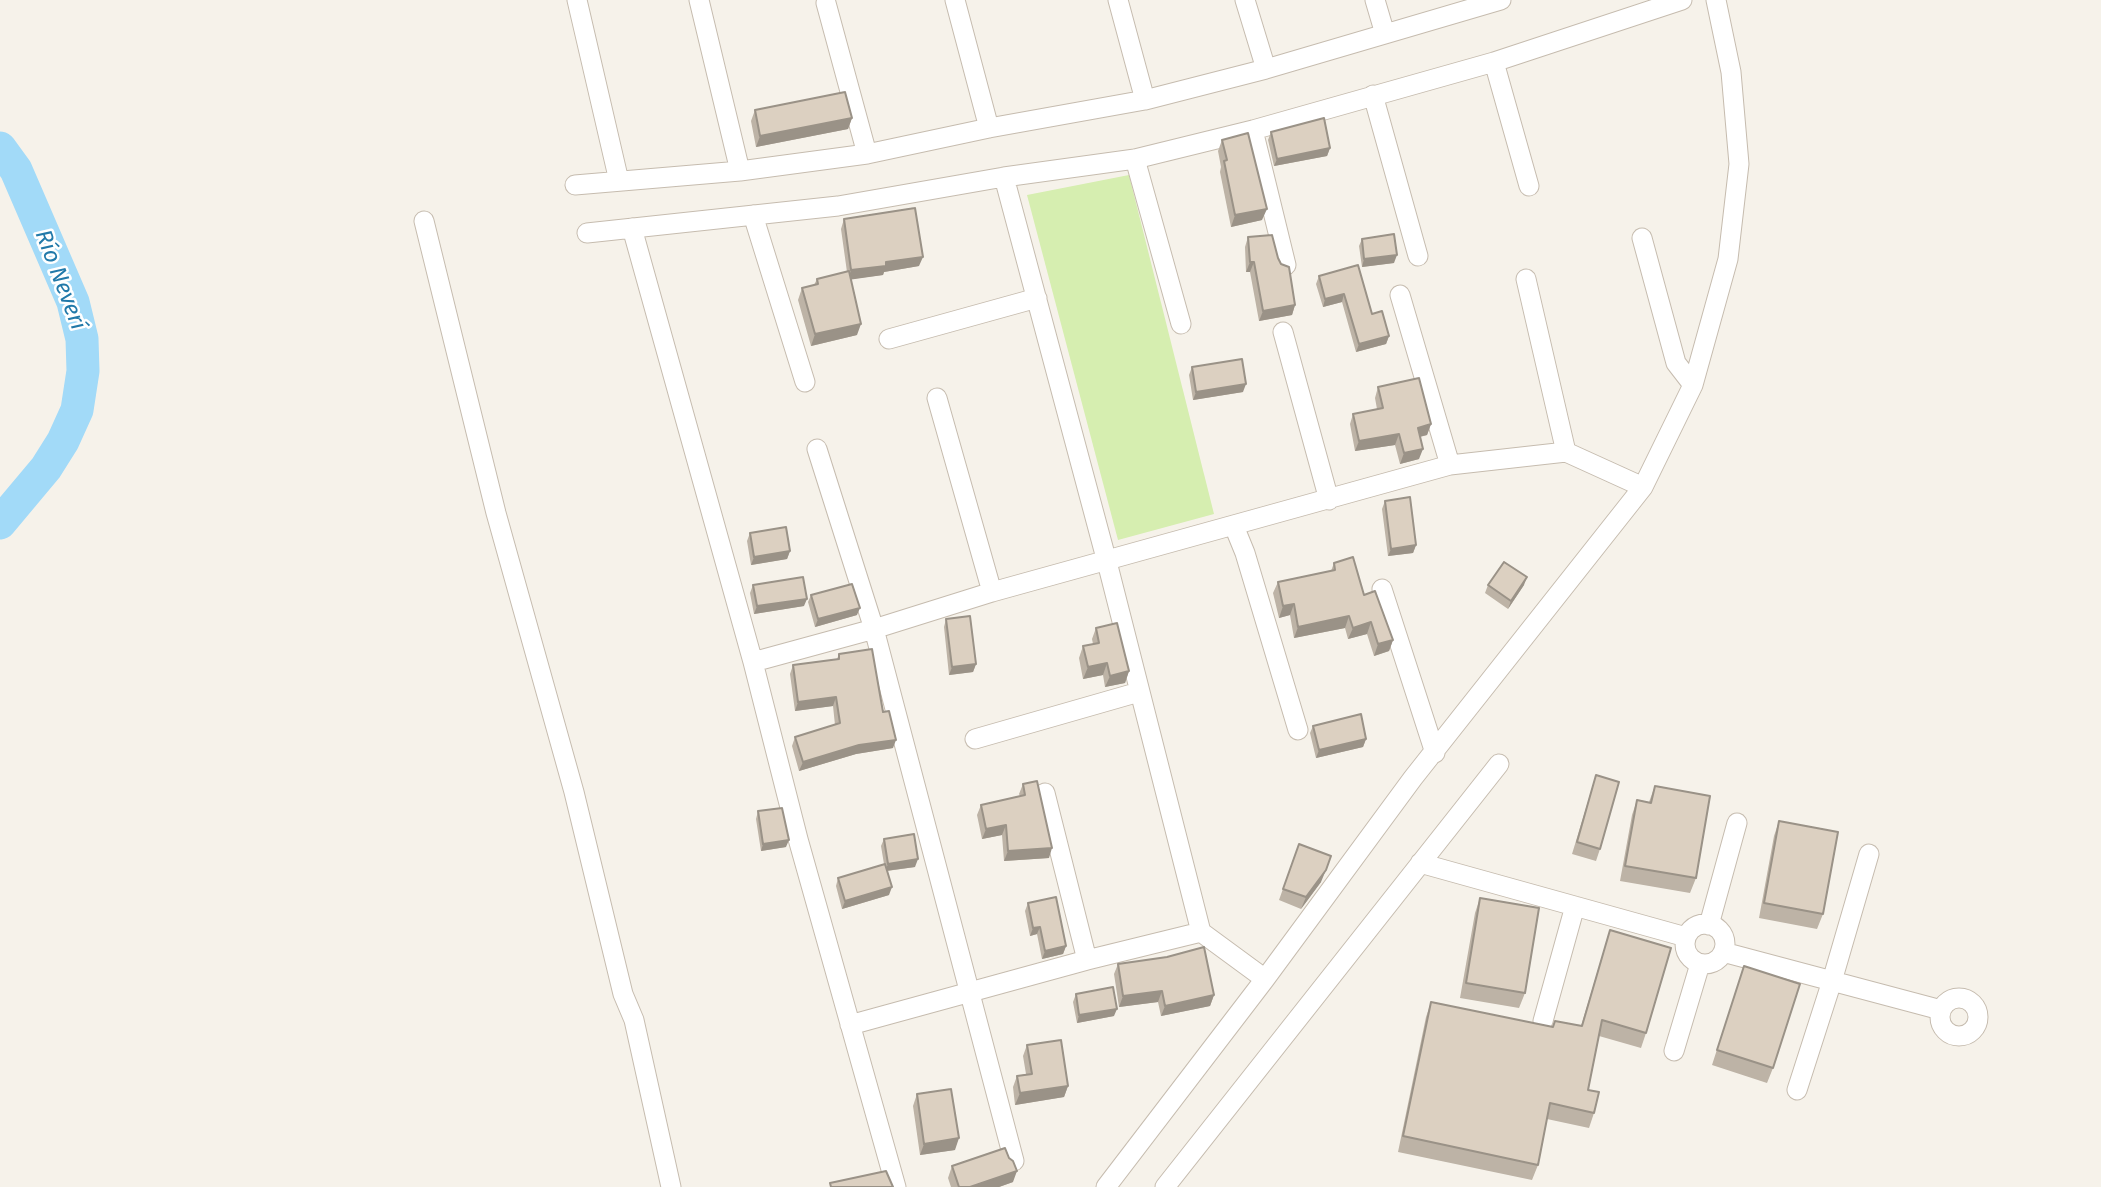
<!DOCTYPE html>
<meta charset="utf-8">
<style>
body{margin:0}
canvas{display:block;background:#f6f2ea}
</style>
<canvas width="2101" height="1187"></canvas>
<script>
const ctx = document.querySelector('canvas').getContext('2d');
ctx.lineJoin = 'round';
function fillPath(path, color) {
  ctx.fillStyle = color;
  ctx.fill(path, 'evenodd');
}
function toPath(rows) {
  const path = new Path2D();
  for (const r of rows) {
    if (r.length === 3) {
      path.moveTo(r[0] + r[2], r[1]);
      path.arc(r[0], r[1], r[2], 0, 2 * Math.PI);
      continue;
    }
    path.moveTo(r[0], r[1]);
    for (let i = 2; i < r.length; i += 2) path.lineTo(r[i], r[i + 1]);
  }
  return path;
}
function strokePath(path, color, width, dash) {
  ctx.strokeStyle = color;
  ctx.lineWidth = width;
  ctx.lineCap = dash ? 'butt' : 'round';
  ctx.setLineDash(dash || []);
  ctx.stroke(path);
}
function write(font, color, halo, rows, align = 'center') {
  ctx.font = font + ' "Fira Sans",sans-serif';
  ctx.lineWidth = 5;
  ctx.setLineDash([]);
  ctx.textBaseline = 'middle';
  ctx.strokeStyle = halo;
  ctx.fillStyle = color;
  for (const [text, x, y, turn = 0] of rows) {
    ctx.save();
    ctx.translate(x, y);
    ctx.rotate((+turn || 0) * Math.PI / 180);
    ctx.textAlign = isNaN(turn) ? turn : align;
    if (halo) ctx.strokeText(text, 0, 0);
    ctx.fillText(text, 0, 0);
    ctx.restore();
  }
}
const green = toPath([
 [1129,175,1214,514,1118,540,1027,195]
]);
const river = toPath([
 [0,148,16,170,73,302,82,339,83,371,77,410,63,441,46,468,0,523]
]);
const minor = toPath([
 [577,0,619,181],
 [699,0,740,171],
 [955,0,989,128],
 [1118,0,1145,100],
 [1245,0,1266,69],
 [1375,0,1385,34],
 [826,3,867,154],
 [1494,62,1529,186],
 [1373,95,1418,256],
 [1253,130,1286,265],
 [1135,159,1181,324],
 [1004,177,1107,562,1201,932,1265,979],
 [575,185,740,171,867,154,989,128,1145,100,1266,69,1501,0],
 [753,215,805,382],
 [424,221,496,513,574,792,623,994,634,1020,671,1187],
 [632,228,753,662,798,839,896,1187],
 [587,233,838,206,1004,177,1135,159,1253,130,1494,62,1682,0],
 [1642,238,1676,363,1693,385],
 [1526,279,1566,452],
 [1400,295,1450,465],
 [1283,332,1329,500],
 [889,339,1037,298],
 [937,398,992,592],
 [817,449,874,629,1014,1161],
 [1234,526,1245,553,1298,730],
 [1382,589,1435,753],
 [753,662,874,629,992,592,1450,465,1566,452,1643,487],
 [975,739,1139,692],
 [1045,793,1087,960],
 [1420,863,1686,937],
 [1705,944,20],
 [1709,925,1737,823],
 [1723,952,1941,1010],
 [1959,1017,19],
 [1543,1021,1575,906],
 [850,1025,1087,960,1201,932],
 [1674,1051,1700,964],
 [1797,1090,1832,981,1869,854],
 [1106,1187,1265,979,1413,778,1643,487,1693,385,1728,259,1739,164,1731,72,1716,0],
 [1165,1187,1499,764]
]);
const wall = toPath([
 [755,110,852,118,848,129,756,147,751,121],
 [1271,132,1330,148,1327,156,1274,166,1268,140],
 [1222,140,1262,220,1231,227,1220,172,1221,167,1218,151],
 [844,219,919,266,884,272,883,275,851,279,857,335,811,346,798,300,802,288,814,285,817,279,847,272,841,229],
 [1248,237,1278,258,1281,264,1295,305,1292,315,1259,321,1250,272,1246,272,1245,247],
 [1362,239,1394,263,1362,267,1359,246],
 [1319,276,1372,314,1389,336,1386,344,1356,352,1342,302,1323,307,1316,284],
 [1192,367,1243,392,1193,400,1189,375],
 [1378,387,1431,424,1427,435,1420,437,1419,459,1400,464,1395,445,1355,451,1350,424,1353,414,1377,409,1375,398],
 [1385,501,1416,545,1413,553,1388,556,1382,509],
 [750,533,790,551,787,559,751,565,747,541],
 [1334,563,1364,595,1393,640,1389,651,1374,656,1367,634,1348,639,1345,628,1294,638,1290,615,1279,618,1273,593,1278,582,1331,571],
 [753,585,804,606,754,614,750,593],
 [1488,585,1524,585,1508,609,1485,593],
 [811,595,857,615,815,627,808,602],
 [946,619,976,664,973,672,949,675,944,627],
 [1096,628,1129,671,1125,683,1105,687,1103,675,1083,679,1079,658,1083,646,1093,644,1092,639],
 [839,654,883,712,893,748,856,754,799,771,792,746,795,737,835,725,833,706,795,711,790,674,793,665,837,659],
 [1313,726,1366,739,1363,747,1316,758,1310,733],
 [1596,775,1600,849,1596,861,1572,854],
 [1023,784,1049,858,1004,861,1002,835,982,839,977,815,981,805,1020,796,1019,794],
 [1655,786,1696,878,1690,893,1620,881,1632,815,1637,800,1649,802],
 [758,811,786,847,761,851,756,819],
 [1779,821,1823,914,1817,929,1759,918,1774,836],
 [884,839,915,867,887,871,889,895,842,909,836,886,838,878,884,864,881,846],
 [1299,844,1321,882,1301,909,1279,900],
 [1480,898,1525,993,1519,1008,1460,998,1475,913],
 [1028,903,1066,946,1063,954,1042,959,1037,934,1030,936,1025,911],
 [1610,930,1646,1033,1641,1048,1599,1036,1588,1090,1594,1113,1589,1128,1547,1119,1538,1165,1532,1180,1398,1152,1426,1017,1431,1002,1552,1027,1555,1021,1581,1026],
 [1118,964,1214,995,1210,1006,1161,1016,1158,1002,1119,1007,1114,974],
 [1744,966,1773,1068,1767,1083,1712,1065],
 [1076,994,1114,1016,1077,1023,1073,1002],
 [1027,1045,1068,1086,1064,1097,1015,1105,1013,1087,1017,1076,1026,1074,1023,1056],
 [917,1094,955,1150,920,1155,913,1106],
 [1009,1158,1013,1182,999,1187,951,1187,948,1178,952,1166]
]);
const shadedWall = toPath([
 [852,118,848,129,756,147,760,136],
 [1330,148,1327,156,1274,166,1277,159],
 [1267,209,1262,220,1231,227,1235,215],
 [1397,255,1394,263,1362,267,1364,259],
 [923,257,919,266,884,272,883,275,848,280,851,270,886,262],
 [1250,262,1254,262,1250,272,1246,272],
 [1344,294,1342,302,1323,307,1325,299],
 [1295,305,1292,315,1259,321,1263,311],
 [861,324,857,335,811,346,815,334],
 [1389,336,1386,344,1356,352,1359,344],
 [1246,384,1243,392,1193,400,1196,392],
 [1431,424,1427,435,1414,438,1418,428],
 [1399,434,1395,445,1355,451,1359,441],
 [1423,449,1419,459,1400,464,1404,453],
 [1416,545,1413,553,1388,556,1391,549],
 [790,551,787,559,751,565,754,557],
 [1527,577,1524,585,1508,609,1511,601],
 [807,599,804,606,754,614,757,606],
 [1294,604,1290,615,1279,618,1283,606],
 [860,608,857,615,815,627,818,619],
 [1349,616,1345,628,1294,638,1298,627],
 [1371,622,1367,634,1348,639,1353,628],
 [1393,640,1389,651,1374,656,1378,644],
 [1107,663,1103,675,1083,679,1088,667],
 [976,664,973,672,949,675,952,667],
 [1129,671,1125,683,1105,687,1110,676],
 [836,697,833,706,795,711,798,702],
 [1366,739,1363,747,1316,758,1319,750],
 [896,740,893,748,856,754,799,771,803,762,859,745],
 [1006,825,1002,835,982,839,986,829],
 [789,840,786,847,761,851,763,844],
 [1052,848,1049,858,1004,861,1008,851],
 [918,859,915,867,885,871,888,864],
 [1326,870,1321,882,1301,909,1306,897],
 [892,887,889,895,842,909,845,901],
 [1040,927,1037,934,1030,936,1033,928],
 [1066,946,1063,954,1042,959,1045,951],
 [1162,991,1158,1002,1119,1007,1123,996],
 [1214,995,1210,1006,1161,1016,1165,1006],
 [1117,1009,1114,1016,1077,1023,1079,1015],
 [1068,1086,1064,1097,1015,1105,1020,1093],
 [959,1138,955,1150,920,1155,924,1144],
 [1017,1171,1013,1182,999,1187,970,1187]
]);
const building = toPath([
 [845,92,852,118,760,136,755,110,845,92],
 [1324,118,1330,148,1277,159,1271,132,1324,118],
 [1248,133,1267,209,1235,215,1224,161,1227,160,1222,140,1248,133],
 [915,208,923,257,886,262,886,266,851,270,844,219,915,208],
 [1394,234,1397,255,1364,259,1362,239,1394,234],
 [1272,235,1278,258,1281,264,1289,267,1295,305,1263,311,1254,262,1250,262,1248,237,1272,235],
 [1358,265,1372,314,1382,311,1389,336,1359,344,1344,294,1325,299,1319,276,1358,265],
 [849,271,861,324,815,334,802,288,818,284,817,279,849,271],
 [1242,359,1246,384,1196,392,1192,367,1242,359],
 [1419,378,1431,424,1418,428,1423,449,1404,453,1399,434,1359,441,1353,414,1383,408,1378,387,1419,378],
 [1410,497,1416,545,1391,549,1385,501,1410,497],
 [786,527,790,551,754,557,750,533,786,527],
 [1353,557,1364,595,1375,591,1393,640,1378,644,1371,622,1353,628,1349,616,1298,627,1294,604,1283,606,1278,582,1335,570,1334,563,1353,557],
 [1504,562,1527,577,1511,601,1488,585,1504,562],
 [803,577,807,599,757,606,753,585,803,577],
 [852,584,860,608,818,619,811,595,852,584],
 [970,616,976,664,952,667,946,619,970,616],
 [1117,623,1129,671,1110,676,1107,663,1088,667,1083,646,1099,643,1096,628,1117,623],
 [872,649,883,712,889,711,896,740,859,745,803,762,795,737,840,723,836,697,798,702,793,665,839,659,839,654,872,649],
 [1361,714,1366,739,1319,750,1313,726,1361,714],
 [1596,775,1619,782,1600,849,1577,842,1596,775],
 [1037,781,1052,848,1008,851,1006,825,986,829,981,805,1025,795,1023,784,1037,781],
 [1655,786,1710,796,1696,878,1625,866,1637,800,1651,803,1655,786],
 [782,808,789,840,763,844,758,811,782,808],
 [1779,821,1838,832,1823,914,1764,903,1779,821],
 [914,834,918,859,888,864,884,839,914,834],
 [1299,844,1331,856,1326,870,1306,897,1283,889,1299,844],
 [885,864,892,887,845,901,838,878,885,864],
 [1056,897,1066,946,1045,951,1040,927,1033,928,1028,903,1056,897],
 [1480,898,1539,908,1525,993,1466,983,1480,898],
 [1610,930,1671,948,1646,1033,1602,1020,1588,1090,1599,1092,1594,1113,1550,1103,1538,1165,1403,1136,1431,1002,1553,1027,1555,1021,1582,1026,1610,930],
 [1204,947,1214,995,1165,1006,1162,991,1123,996,1118,964,1167,957,1204,947],
 [1744,966,1800,984,1773,1068,1717,1050,1744,966],
 [1113,987,1117,1009,1079,1015,1076,994,1113,987],
 [1061,1040,1068,1086,1020,1093,1017,1076,1032,1074,1027,1045,1061,1040],
 [951,1089,959,1138,924,1144,917,1094,951,1089],
 [1005,1148,1009,1158,1013,1161,1017,1171,970,1187,959,1187,952,1166,1005,1148],
 [886,1171,893,1187,831,1187,830,1183,886,1171]
]);
const waterNames = [
 ["Río Neverí",60,280,69]
];
fillPath(green, '#d6eeb0');
strokePath(river, '#a2daf8', 33);
strokePath(minor, '#c6bcaf', 21);
strokePath(minor, '#fff', 19);
fillPath(wall, '#bdb3a6');
fillPath(shadedWall, '#9a9287');
fillPath(building, '#dcd0c1');
strokePath(building, '#9a9287', 2);
write('italic 23px', '#2179a9', '#fff', waterNames);
</script>
